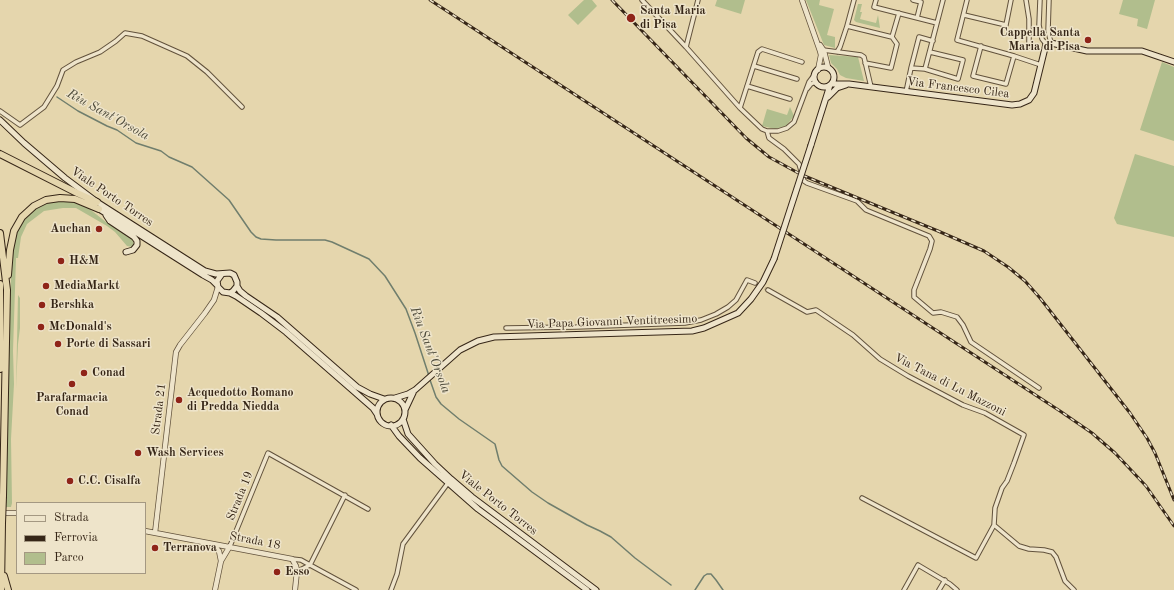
<!DOCTYPE html>
<style>
body{margin:0}
#map{position:relative;width:1174px;height:590px;overflow:hidden;background:#e5d6ad;font-family:"Old Standard TT",serif}
canvas{display:block}
.legend{position:absolute;left:16px;top:502px;width:130px;height:72px;box-sizing:border-box;background:#eee4ca;border:1px solid #a49882;margin:0;padding:5px 7px;list-style:none;font-size:12px;color:#362617}
.legend li{display:flex;align-items:center;gap:8px;height:20px}
.legend b{width:20px;border:1px solid #a49882}
</style>
<div id="map">
<canvas width="1174" height="590"></canvas>
<ul class="legend">
<li><b style="height:5px;background:#eee4ca"></b>Strada</li>
<li><b style="height:5px;background:#362617"></b>Ferrovia</li>
<li><b style="height:11px;background:#b1be8d"></b>Parco</li>
</ul>
</div>
<script>
const ctx = document.querySelector('canvas').getContext('2d');
ctx.lineJoin = 'round';
function fillPath(path, color) {
  ctx.fillStyle = color;
  ctx.fill(path, 'evenodd');
}
function toPath(rows) {
  const path = new Path2D();
  for (const r of rows) {
    if (r.length === 3) {
      path.moveTo(r[0] + r[2], r[1]);
      path.arc(r[0], r[1], r[2], 0, 2 * Math.PI);
      continue;
    }
    path.moveTo(r[0], r[1]);
    for (let i = 2; i < r.length; i += 2) path.lineTo(r[i], r[i + 1]);
  }
  return path;
}
function strokePath(path, color, width, dash) {
  ctx.strokeStyle = color;
  ctx.lineWidth = width;
  ctx.lineCap = dash ? 'butt' : 'round';
  ctx.setLineDash(dash || []);
  ctx.stroke(path);
}
function write(font, color, halo, rows, align = 'center') {
  ctx.font = font + ' "Old Standard TT",serif';
  ctx.lineWidth = 3;
  ctx.setLineDash([]);
  ctx.textBaseline = 'middle';
  ctx.strokeStyle = halo;
  ctx.fillStyle = color;
  for (const [text, x, y, turn = 0] of rows) {
    ctx.save();
    ctx.translate(x, y);
    ctx.rotate((+turn || 0) * Math.PI / 180);
    ctx.textAlign = isNaN(turn) ? turn : align;
    if (halo) ctx.strokeText(text, 0, 0);
    ctx.fillText(text, 0, 0);
    ctx.restore();
  }
}
const green = toPath([
 [584,0,592,0,597,6,578,25,568,15],
 [717,0,745,0,741,14,715,6],
 [806,0,820,0,819,5,834,9,827,35,835,37,835,48,824,45],
 [1123,0,1155,0,1147,29,1137,26,1138,19,1119,14],
 [858,4,862,4,860,12,862,12,860,19,876,23,878,15,880,28,856,22,854,20],
 [829,55,858,57,864,81,846,78,840,75,837,69,831,63],
 [1162,62,1174,67,1174,141,1140,130],
 [790,107,794,116,786,126,775,129,762,126,767,109,787,115],
 [1135,154,1174,166,1174,237,1117,224,1114,218],
 [59,200,76,202,87,207,106,222,132,239,134,244,132,247,127,246,115,232,107,226,76,208,63,208,44,211,27,224,21,237,18,258,16,258,13,351,14,384,11,439,12,503,11,507,6,507,6,453,12,243,15,233,22,221,32,210,41,204],
 [18,295,20,298,20,328,18,344,16,389]
]);
const stream = toPath([
 [57,97,78,111,107,126,117,130,136,143,161,151,169,157,192,167,229,200,251,232,256,237,261,239,276,240,325,240,332,242,369,259,385,276,406,309,415,333,429,376],
 [430,380,436,397,441,404,459,419,495,444,499,460,502,466,532,492,548,503,587,525,600,531,611,537,635,558,671,585],
 [695,590,704,576,707,574,711,574,716,580,723,590]
]);
const minorTunnel = toPath([
 [755,283,768,290]
]);
const minor = toPath([
 [642,0,686,47,740,108,762,129,767,131,778,131,787,128,794,122,809,82,815,74],
 [876,0,874,7,937,23],
 [913,0,921,2,917,18],
 [967,0,957,40,1014,56,1041,65],
 [1026,0,1029,19,1029,46],
 [1040,0,1039,25,1042,39,1046,44],
 [1049,0,1048,31,1051,43],
 [964,15,1006,25,1011,0],
 [847,26,892,37],
 [892,37,899,13],
 [981,46,973,76,1006,84,1014,56],
 [686,47,698,0],
 [823,50,861,55,864,57,871,87],
 [837,52,840,47,847,26,854,0],
 [865,63,891,68,897,44,892,37],
 [754,66,797,79],
 [911,68,919,37,933,41],
 [925,69,958,79,963,60,930,52],
 [747,86,790,99],
 [807,89,811,84,816,82],
 [906,92,911,68,925,69,943,0],
 [740,108,758,52,762,49,802,62],
 [0,111,20,125,44,107,57,86,63,70,76,62,100,52,116,41,125,33,142,36,187,56,207,72,242,107],
 [767,131,769,138,784,149,799,164,804,181,807,183,857,201,866,210,929,236,932,241,930,249,914,290,914,297,933,313,941,312,957,317,963,325,971,342,1039,388],
 [768,290,807,312,816,310,853,335,880,359,908,376,963,405,985,413,1024,435,1014,463,1007,481,1002,488,995,508,994,525],
 [506,328,576,327,685,323,701,320,716,314,728,307,736,300,747,280,755,283],
 [862,498,976,558,994,525,1019,546,1029,549,1044,550,1052,552,1056,557,1065,581,1074,590],
 [230,546,268,453,368,509],
 [292,559,301,560,310,565,356,590],
 [297,574,300,570,310,565,345,495],
 [391,590,397,574,403,544,448,483],
 [904,590,918,565,950,584,957,590],
 [939,590,945,580]
]);
const tertiary = toPath([
 [802,0,820,51,821,55,818,70],
 [820,45,824,51,828,67],
 [0,513,17,513],
 [145,531,292,559,296,566,297,571,295,590],
 [155,533,176,352,180,345,205,313,214,300,218,287],
 [212,544,219,551,221,561],
 [215,590,221,561,230,546]
]);
const secondary = toPath([
 [824,77,10],
 [831,84,849,84,1012,105,1020,104,1029,100,1034,93,1046,44,1051,43,1087,51,1142,51,1174,62],
 [828,97,837,88,846,85],
 [0,120,24,143,65,178,97,202,205,271,216,274,230,273,234,275,237,282,237,286,233,291,230,293,223,292,218,287,217,281,222,274],
 [811,145,830,85],
 [99,209,203,275,212,280,217,285],
 [106,215,110,221,134,237,137,241,137,245,133,250,126,252],
 [237,286,240,291,246,296,277,317,357,387,370,394,384,399],
 [230,293,236,296,261,313,286,332,373,408,377,414],
 [395,398,408,394,415,390,460,350,478,341,494,337,692,331,704,328,738,313,751,299,763,282,774,259],
 [391,412,14],
 [405,410,413,393],
 [403,419,408,434,435,464,451,479,472,497,596,590],
 [391,425,399,436,420,458,478,509,587,590]
]);
const trunk = toPath([
 [0,154,77,193,97,202],
 [0,233,7,290,3,496],
 [8,275,10,250,14,231,22,217,34,206,46,200,60,198,75,199,99,209],
 [0,284,0,369],
 [4,576,8,590],
 [1,590,2,523]
]);
const rail = toPath([
 [430,0,1060,411,1092,433,1115,453,1131,470,1146,486,1174,526],
 [612,0,746,138,769,157,802,175,938,231,984,251,1008,267,1025,281,1040,298,1130,413,1147,438,1155,453,1174,500]
]);
const secondaryBridge = toPath([
 [774,259,811,145]
]);
const trunkBridge = toPath([
 [2,523,3,496]
]);
const markers = [
 [631,18,5,"#8f2418"],
 [1088,40,4,"#8f2418"],
 [99,229,4,"#8f2418"],
 [61,261,4,"#8f2418"],
 [46,286,4,"#8f2418"],
 [42,305,4,"#8f2418"],
 [41,327,4,"#8f2418"],
 [58,344,4,"#8f2418"],
 [84,373,4,"#8f2418"],
 [72,384,4,"#8f2418"],
 [179,400,4,"#8f2418"],
 [138,453,4,"#8f2418"],
 [70,481,4,"#8f2418"],
 [155,548,4,"#8f2418"],
 [277,572,4,"#8f2418"]
];
const poiNames = [
 ["Santa Maria",640,11],
 ["di Pisa",640,25],
 ["Cappella Santa",1080,33,"right"],
 ["Maria di Pisa",1080,47,"right"],
 ["Auchan",91,229,"right"],
 ["H&M",69,261],
 ["MediaMarkt",54,286],
 ["Bershka",50,305],
 ["McDonald's",49,327],
 ["Porte di Sassari",66,344],
 ["Conad",92,373],
 ["Acquedotto Romano",187,393],
 ["di Predda Niedda",187,407],
 ["Parafarmacia",72,398,"center"],
 ["Conad",72,412,"center"],
 ["Wash Services",146,453],
 ["C.C. Cisalfa",78,481],
 ["Terranova",163,548],
 ["Esso",285,572]
];
const streetNames = [
 ["Via Francesco Cilea",958,88,7],
 ["Viale Porto Torres",112,197,34],
 ["Via Papa Giovanni Ventitreesimo",612,322,-2],
 ["Via Tana di Lu Mazzoni",950,385,27],
 ["Strada 21",159,409,-83],
 ["Strada 19",240,496,-68],
 ["Viale Porto Torres",498,503,38],
 ["Strada 18",255,541,11]
];
const waterNames = [
 ["Riu Sant'Orsola",108,115,29],
 ["Riu Sant'Orsola",430,350,69]
];
fillPath(green, '#b1be8d');
strokePath(stream, '#707e6d', 1.5);
strokePath(minorTunnel, '#c2b38f', 3.5, [3.5, 2]);
strokePath(minor, '#62523c', 5.5);
strokePath(tertiary, '#62523c', 6);
strokePath(secondary, '#362617', 7);
strokePath(trunk, '#362617', 8);
strokePath(minor, '#eee4ca', 3.5);
strokePath(tertiary, '#eee4ca', 4.5);
strokePath(secondary, '#eee4ca', 5);
strokePath(trunk, '#e5d6ad', 6);
strokePath(rail, '#362617', 3);
strokePath(rail, '#eee4ca', 1.5, [4.5]);
strokePath(secondaryBridge, '#362617', 7, []);
strokePath(trunkBridge, '#362617', 8, []);
strokePath(secondaryBridge, '#eee4ca', 5);
strokePath(trunkBridge, '#e5d6ad', 6);
for (const [x, y, r, color] of markers) {
  const dot = new Path2D();
  dot.arc(x, y, r, 0, 2 * Math.PI);
  ctx.fillStyle = color;
  ctx.fill(dot);
  strokePath(dot, '#eee4ca', 1.5);
}
write('bold 12px', '#362617', '#eee4ca', poiNames, 'left');
write('12px', '#362617', '#eee4ca', streetNames);
write('italic 13px', '#4e4b3b', '#eee4ca', waterNames);
</script>
